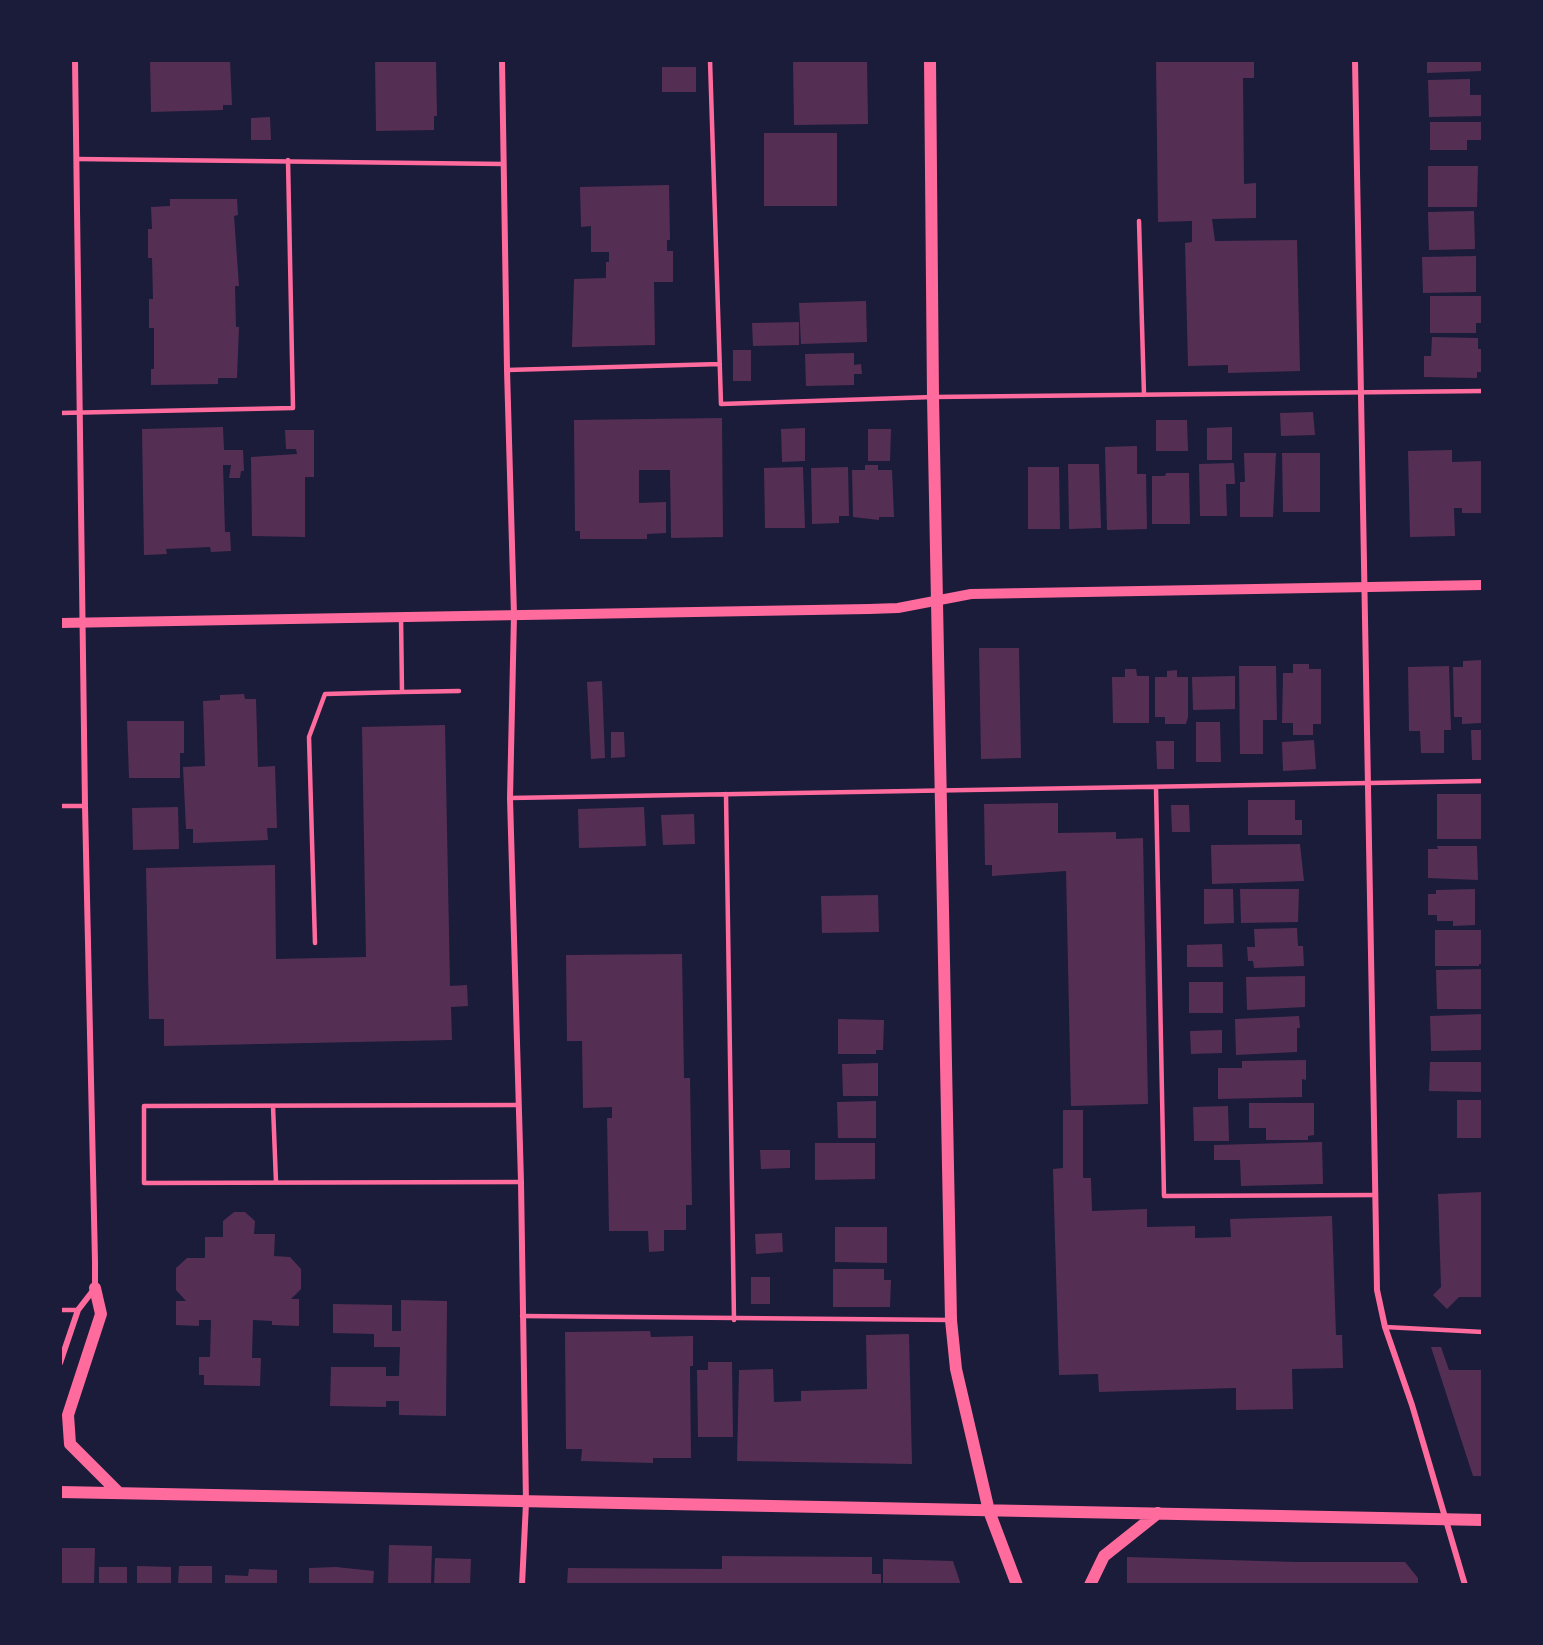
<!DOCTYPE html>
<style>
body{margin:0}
#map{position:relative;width:1543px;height:1645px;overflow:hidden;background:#1b1b3a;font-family:Poppins,sans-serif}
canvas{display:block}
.frame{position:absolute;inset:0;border:62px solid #1b1b3a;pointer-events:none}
</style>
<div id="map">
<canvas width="1543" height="1645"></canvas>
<div class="frame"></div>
</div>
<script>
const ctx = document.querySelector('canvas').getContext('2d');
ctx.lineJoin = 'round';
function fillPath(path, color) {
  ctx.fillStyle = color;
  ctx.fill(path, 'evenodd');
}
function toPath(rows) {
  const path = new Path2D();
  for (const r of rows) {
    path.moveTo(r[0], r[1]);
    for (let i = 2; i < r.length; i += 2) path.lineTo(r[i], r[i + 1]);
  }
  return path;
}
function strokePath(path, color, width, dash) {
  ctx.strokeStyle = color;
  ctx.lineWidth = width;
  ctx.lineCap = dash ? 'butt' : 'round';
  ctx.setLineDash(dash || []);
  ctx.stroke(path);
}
const building = toPath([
 [150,60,230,60,232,105,223,105,223,110,151,112],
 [375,60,436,60,437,116,434,116,434,130,376,131],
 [793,60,867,60,868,124,794,125],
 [1156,60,1254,60,1254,78,1243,78,1244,184,1256,183,1256,218,1212,219,1215,241,1297,240,1300,371,1228,373,1228,365,1188,366,1185,243,1192,242,1192,221,1158,222],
 [1427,60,1483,60,1483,71,1427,73],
 [662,67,696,67,696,92,662,92],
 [1470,79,1470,95,1483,95,1483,116,1429,117,1428,80],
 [270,117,271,140,251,140,251,118],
 [1430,122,1483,122,1483,140,1467,140,1467,150,1430,150],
 [764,133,837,133,837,206,764,206],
 [1428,166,1478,166,1477,207,1428,207],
 [669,185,670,240,667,240,667,251,673,251,673,282,654,282,655,345,572,347,574,279,606,278,606,262,609,262,609,252,591,252,591,226,581,227,580,187],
 [170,199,237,199,238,215,234,216,239,286,235,286,236,327,239,327,237,378,218,378,218,384,151,385,151,369,154,369,154,328,149,328,149,299,153,299,152,258,148,258,148,229,152,229,151,207,170,206],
 [1474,211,1475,249,1429,250,1428,212],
 [1476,256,1476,292,1423,293,1422,257],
 [1430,296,1483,296,1483,323,1476,323,1476,333,1430,333],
 [866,301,867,342,801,344,799,303],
 [799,322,799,345,753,346,752,323],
 [1432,337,1478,338,1478,349,1483,349,1483,372,1477,372,1477,378,1424,377,1424,356,1431,356],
 [733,350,751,350,751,381,733,381],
 [854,353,854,365,861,364,862,374,854,374,854,385,806,386,805,354],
 [1313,412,1315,435,1281,436,1280,413],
 [722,418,723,537,671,538,670,470,639,470,639,503,666,502,666,533,647,534,647,539,580,539,580,531,575,531,574,420],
 [1156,420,1187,420,1188,451,1156,451],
 [223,427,224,450,243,450,244,471,241,471,240,478,229,478,231,465,223,465,225,532,230,532,231,551,211,552,210,547,166,549,167,554,144,555,142,429],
 [1232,427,1232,460,1207,460,1207,428],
 [805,428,805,461,782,462,781,429],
 [868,429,891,429,890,461,868,461],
 [285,430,314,430,314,477,305,477,305,537,252,536,251,457,297,454,296,449,286,449],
 [1137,446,1137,474,1146,474,1147,529,1107,530,1105,447],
 [1452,450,1452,462,1483,461,1483,513,1462,513,1462,508,1454,508,1455,536,1410,537,1408,451],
 [1244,453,1276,453,1273,517,1240,517,1240,482,1245,482],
 [1282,453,1320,453,1320,512,1283,512],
 [1234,463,1235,484,1226,484,1227,516,1200,516,1199,464],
 [1068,464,1099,464,1101,528,1069,529],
 [865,465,878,465,878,470,892,470,894,517,879,517,879,520,853,517,852,470,865,470],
 [803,467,805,528,765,528,764,468],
 [848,467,849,516,839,516,839,523,812,524,811,468],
 [1028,467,1059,467,1060,529,1028,529],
 [1166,473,1189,473,1190,524,1152,524,1152,476,1165,476],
 [979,648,1019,648,1021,758,981,759],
 [1481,660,1483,717,1481,723,1462,724,1462,717,1454,717,1453,667,1463,667,1463,661],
 [1293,664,1309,664,1309,669,1321,669,1321,724,1313,724,1313,735,1293,735,1293,723,1282,723,1283,673,1293,673],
 [1239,666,1276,666,1277,720,1263,720,1263,754,1240,754],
 [1449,666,1451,730,1444,730,1444,753,1421,753,1420,731,1409,731,1408,667],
 [1125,669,1136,669,1137,676,1149,676,1149,723,1113,723,1112,677,1125,677],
 [1177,670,1177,677,1188,677,1188,717,1186,724,1165,724,1165,717,1155,717,1155,677,1167,677,1167,671],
 [1235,676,1235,709,1193,710,1192,677],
 [602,681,605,758,591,759,587,682],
 [244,694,245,699,256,699,258,767,275,766,277,828,267,828,268,840,193,843,193,829,186,829,183,767,205,766,203,701,220,700,220,695],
 [127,721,184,721,184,753,180,753,180,778,129,778],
 [1196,722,1220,722,1221,762,1196,762],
 [445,725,450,986,467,985,468,1006,451,1007,452,1040,164,1046,164,1019,149,1019,146,868,275,865,276,959,366,957,362,727],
 [1471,730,1483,730,1483,760,1472,760],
 [611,732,624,732,625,757,611,758],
 [1314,740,1316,769,1283,771,1282,742],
 [1156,741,1174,741,1174,769,1157,769],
 [1437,794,1483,794,1483,839,1437,839],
 [1248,800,1295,800,1295,820,1302,820,1302,835,1248,835],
 [1058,803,1058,833,1116,832,1116,839,1143,838,1148,1104,1071,1106,1066,871,992,876,992,865,985,865,984,804],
 [1171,805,1189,805,1190,832,1172,832],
 [178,807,179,849,133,850,132,808],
 [644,807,646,846,579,848,578,809],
 [694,814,695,844,663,845,661,815],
 [1300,844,1304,881,1212,884,1211,845],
 [1437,846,1477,846,1478,880,1428,878,1428,849,1438,849],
 [1204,889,1233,889,1234,923,1204,924],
 [1240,889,1299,889,1298,922,1241,923],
 [1475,889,1475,925,1453,926,1453,921,1437,921,1437,915,1428,915,1428,894,1436,894,1436,890],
 [878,895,879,932,822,933,821,896],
 [1297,928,1298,946,1303,946,1304,966,1254,968,1253,961,1248,961,1247,947,1255,947,1254,929],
 [1435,930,1483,930,1483,964,1479,964,1479,966,1435,966],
 [1222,944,1223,967,1187,967,1187,945],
 [682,954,684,1078,690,1078,692,1205,686,1205,686,1230,664,1230,664,1251,649,1252,648,1231,609,1231,607,1118,612,1118,612,1107,583,1108,582,1041,567,1041,566,955],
 [1483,969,1483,1009,1437,1009,1436,970],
 [1305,976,1305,1007,1247,1010,1246,977],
 [1189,982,1223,982,1223,1013,1189,1013],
 [1483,1014,1483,1050,1431,1051,1430,1016],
 [1299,1016,1300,1028,1297,1028,1297,1052,1236,1055,1235,1019],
 [838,1019,884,1020,883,1050,876,1050,876,1054,838,1054],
 [1222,1030,1222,1053,1191,1054,1190,1031],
 [1306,1060,1306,1080,1302,1079,1302,1097,1218,1099,1218,1068,1242,1068,1242,1061],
 [1430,1062,1483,1062,1483,1092,1429,1091],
 [878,1063,878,1096,843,1096,842,1064],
 [1457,1100,1483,1100,1483,1138,1457,1138],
 [876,1101,876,1138,838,1138,837,1102],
 [1249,1103,1314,1103,1314,1135,1308,1136,1308,1140,1266,1140,1266,1128,1249,1128],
 [1228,1106,1229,1141,1194,1141,1193,1107],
 [1063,1110,1083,1110,1083,1178,1091,1178,1092,1211,1147,1209,1147,1227,1195,1226,1195,1238,1231,1237,1230,1219,1332,1216,1336,1335,1342,1335,1343,1368,1292,1369,1293,1409,1236,1410,1236,1388,1099,1392,1098,1374,1059,1375,1053,1169,1063,1168],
 [1322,1142,1323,1184,1241,1186,1240,1160,1214,1160,1214,1145],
 [815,1143,875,1143,875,1179,815,1180],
 [760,1150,790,1150,790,1168,761,1169],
 [1483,1192,1483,1297,1459,1297,1447,1309,1433,1295,1441,1287,1438,1194],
 [234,1212,245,1212,255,1221,254,1234,275,1234,274,1256,290,1257,301,1269,301,1289,291,1299,299,1299,299,1326,272,1325,272,1321,253,1320,252,1358,261,1358,260,1386,204,1385,204,1375,199,1375,199,1357,210,1357,211,1320,199,1320,199,1326,176,1325,176,1301,186,1301,176,1290,176,1268,187,1258,205,1258,205,1237,223,1237,223,1221],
 [835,1227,887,1227,887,1263,835,1262],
 [782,1233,783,1252,756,1254,755,1234],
 [833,1269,884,1269,884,1280,891,1280,890,1307,833,1307],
 [751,1277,770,1277,770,1304,751,1304],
 [401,1300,447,1301,446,1416,399,1415,399,1401,386,1401,386,1407,330,1406,331,1367,386,1367,386,1376,399,1376,400,1347,374,1347,374,1334,333,1333,333,1304,392,1305,392,1331,401,1331],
 [650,1331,651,1337,693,1336,693,1366,690,1366,691,1458,653,1458,653,1463,581,1461,582,1449,566,1449,565,1332],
 [909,1334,912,1464,737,1461,739,1370,773,1369,774,1402,801,1401,801,1391,867,1389,866,1335],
 [1431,1347,1441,1347,1449,1370,1483,1370,1483,1476,1473,1476],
 [708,1362,732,1362,733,1437,698,1437,697,1370,708,1370],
 [389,1545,432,1546,431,1585,388,1585],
 [61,1548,95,1548,94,1585,60,1585],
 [722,1556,872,1557,872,1574,881,1574,881,1585,567,1585,568,1568,722,1569],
 [1127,1557,1296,1562,1405,1562,1418,1578,1418,1585,1127,1585],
 [435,1558,471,1559,470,1585,434,1585],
 [883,1559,953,1561,961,1585,883,1585],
 [137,1566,171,1567,171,1585,137,1585],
 [179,1566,212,1566,212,1585,178,1585],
 [99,1567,127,1567,127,1585,99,1585],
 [336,1567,374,1571,373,1585,309,1585,309,1568],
 [249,1569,277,1570,277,1585,225,1585,225,1575,248,1576]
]);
const service = toPath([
 [710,60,721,404,933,397,1483,391],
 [77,159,504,164],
 [1139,221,1144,395],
 [507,370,720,364],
 [60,413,293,408,288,160],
 [402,692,459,691],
 [1156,787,1164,1196,1376,1195],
 [726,794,734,1320],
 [510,798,1483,781],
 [60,806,85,806],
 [315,943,309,737,325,694,402,692,401,618],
 [519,1105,144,1106,144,1183,521,1182],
 [273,1106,276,1182],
 [60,1310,78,1310],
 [522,1316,951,1320],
 [1385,1327,1483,1332]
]);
const minor = toPath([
 [502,60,507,370,514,615,510,798,521,1182,526,1503,522,1585],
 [1355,60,1377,1290,1385,1327,1412,1405,1465,1585],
 [60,1363,78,1310,95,1288,95,1262,85,806,75,60]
]);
const tertiary = toPath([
 [60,623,869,609,898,608,971,594,1483,585]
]);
const secondary = toPath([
 [930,60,933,397,951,1320,956,1369,989,1511,1017,1585],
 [95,1288,101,1314,68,1415,70,1444,119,1493],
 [60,1492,1483,1520],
 [1090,1585,1104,1556,1158,1513]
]);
fillPath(building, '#542f53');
strokePath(service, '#ff6b9d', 4.5);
strokePath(minor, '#ff6b9d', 6);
strokePath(tertiary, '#ff6b9d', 10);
strokePath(secondary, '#ff6b9d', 12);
</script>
